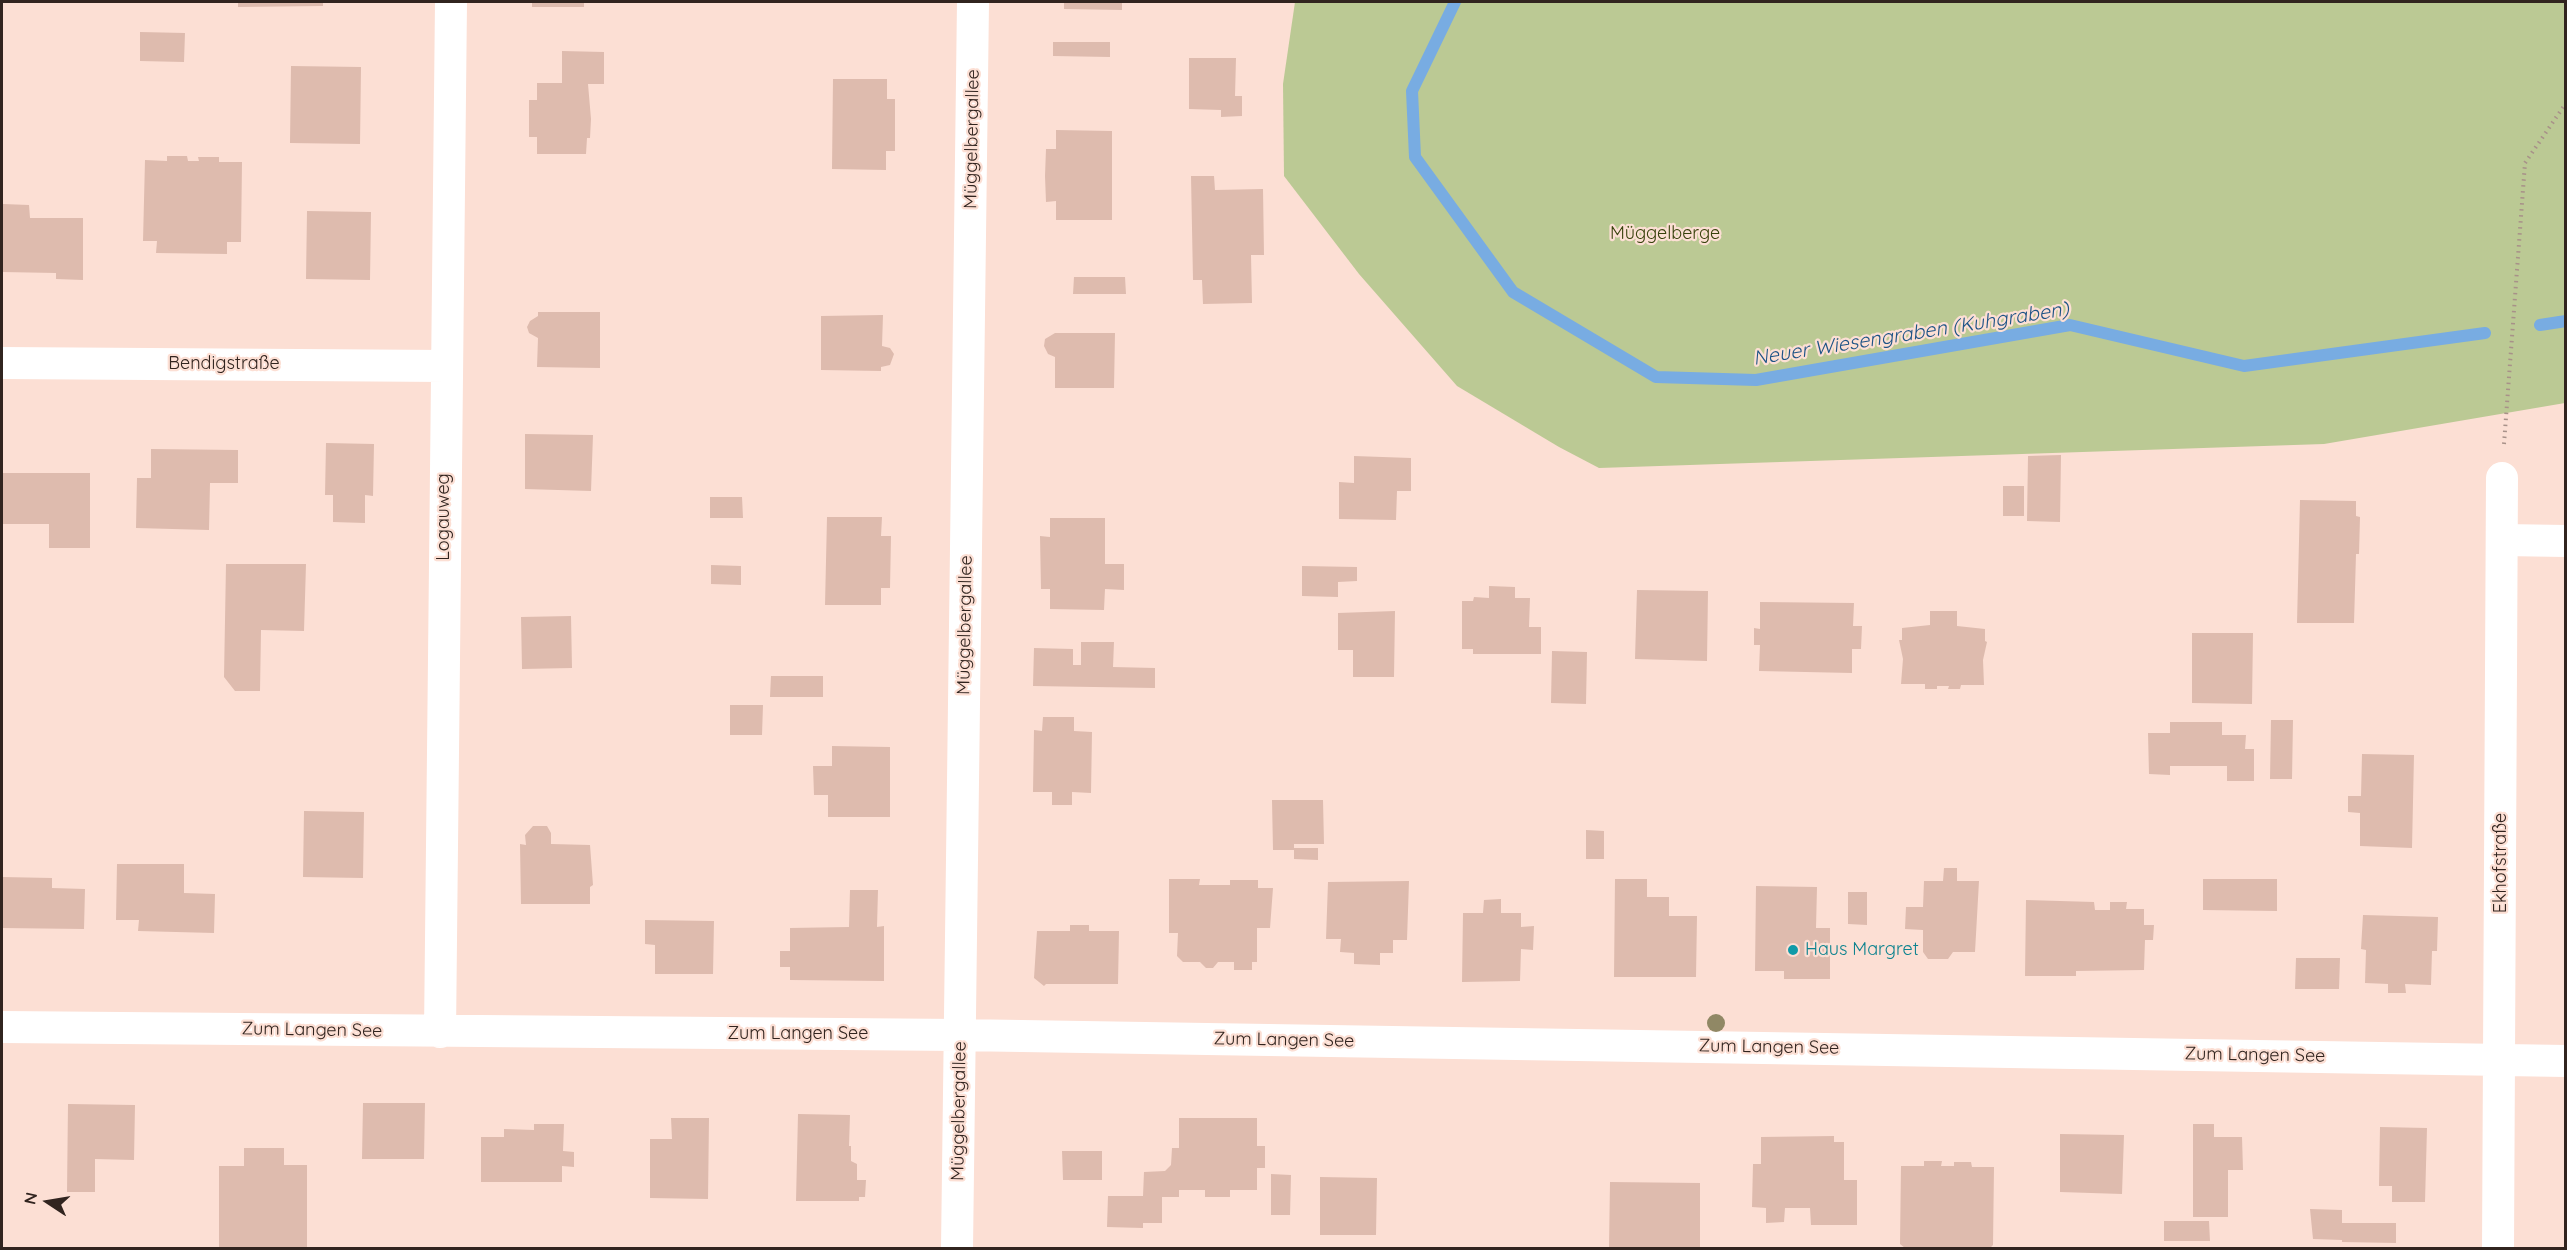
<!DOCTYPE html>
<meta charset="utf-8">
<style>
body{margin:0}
#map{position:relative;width:2567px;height:1250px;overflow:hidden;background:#fcdfd4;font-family:Quicksand,sans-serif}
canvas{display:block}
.frame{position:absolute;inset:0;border:3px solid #31241f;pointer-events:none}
.north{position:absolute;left:18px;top:1172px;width:60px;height:60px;-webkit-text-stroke:4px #fcdfd4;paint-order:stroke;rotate:282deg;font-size:16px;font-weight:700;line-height:24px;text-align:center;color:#31241f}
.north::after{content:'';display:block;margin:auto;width:21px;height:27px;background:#31241f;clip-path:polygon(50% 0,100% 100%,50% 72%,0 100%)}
</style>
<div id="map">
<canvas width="2567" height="1250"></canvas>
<div class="frame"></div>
<div class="north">N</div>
</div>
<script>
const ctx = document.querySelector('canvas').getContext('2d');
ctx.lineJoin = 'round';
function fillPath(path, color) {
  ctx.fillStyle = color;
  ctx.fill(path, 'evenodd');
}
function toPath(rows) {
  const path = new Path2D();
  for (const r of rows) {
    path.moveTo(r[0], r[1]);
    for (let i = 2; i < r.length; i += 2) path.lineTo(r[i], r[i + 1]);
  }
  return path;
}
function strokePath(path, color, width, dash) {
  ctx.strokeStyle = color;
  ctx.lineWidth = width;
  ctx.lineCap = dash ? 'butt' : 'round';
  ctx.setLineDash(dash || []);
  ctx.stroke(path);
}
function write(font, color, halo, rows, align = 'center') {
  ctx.font = font + ' Quicksand,sans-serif';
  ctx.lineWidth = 4.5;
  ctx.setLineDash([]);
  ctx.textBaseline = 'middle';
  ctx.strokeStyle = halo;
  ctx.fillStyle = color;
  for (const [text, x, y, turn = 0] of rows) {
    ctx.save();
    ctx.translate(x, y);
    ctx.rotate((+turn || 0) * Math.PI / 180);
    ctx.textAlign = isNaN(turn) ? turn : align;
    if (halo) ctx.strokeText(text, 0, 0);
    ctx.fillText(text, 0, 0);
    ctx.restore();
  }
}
const green = toPath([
 [1295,2,2565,2,2565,403,2324,444,1599,468,1559,447,1457,386,1359,274,1284,176,1283,84]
]);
const stream = toPath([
 [1455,2,1412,91,1415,157,1513,292,1656,377,1756,380,2070,325,2244,366,2485,333],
 [2540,325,2566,321]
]);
const building = toPath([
 [238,2,323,2,323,6,238,7],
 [532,2,584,2,584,7,532,7],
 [1064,2,1122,2,1122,10,1064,9],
 [140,32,185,33,184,62,140,61],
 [1053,42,1110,42,1110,57,1053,56],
 [562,51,604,52,604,84,588,84,591,119,590,138,587,138,586,154,537,154,537,137,529,137,529,100,537,100,537,83,562,83],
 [1189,58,1236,58,1235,96,1242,96,1242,116,1221,117,1221,110,1189,109],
 [291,66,361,67,360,144,290,143],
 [833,79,887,79,887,99,895,99,895,151,886,151,886,170,832,169],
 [1056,130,1112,131,1112,220,1056,220,1056,201,1046,202,1045,176,1046,149,1056,149],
 [167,156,187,156,188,161,199,161,198,157,219,157,219,162,242,162,241,242,227,242,227,254,156,253,157,241,143,241,145,160,167,161],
 [1191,176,1214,176,1215,190,1263,189,1264,255,1251,255,1252,303,1203,304,1202,280,1193,280],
 [3,204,29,205,30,218,83,218,83,280,56,279,56,273,2,272],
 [307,211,371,212,370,280,306,279],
 [1074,277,1125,277,1126,294,1073,294],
 [538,312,600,312,600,368,537,367,538,338,529,333,527,327,530,321,538,316],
 [883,315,882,346,890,348,894,354,890,365,881,367,881,371,821,370,821,316],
 [1055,333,1115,333,1114,388,1055,388,1055,357,1048,354,1044,346,1045,339],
 [525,434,593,435,591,491,525,489],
 [326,443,374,444,373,496,365,495,365,523,333,522,333,495,325,495],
 [151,449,238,450,238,483,210,483,209,530,136,528,137,478,151,478],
 [2061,455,2060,522,2027,521,2028,456],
 [1354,456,1411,458,1411,491,1397,491,1396,520,1339,519,1339,482,1354,483],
 [2,473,90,473,90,548,49,548,49,524,2,524],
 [2003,486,2024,486,2024,516,2003,516],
 [710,497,742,497,743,518,710,518],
 [2300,500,2356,501,2356,516,2360,517,2359,554,2356,554,2354,623,2297,623],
 [827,517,882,517,881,536,891,536,890,588,881,588,881,605,825,605],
 [1050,518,1105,518,1105,564,1124,564,1124,590,1105,589,1104,610,1050,609,1050,589,1041,589,1040,536,1050,537],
 [226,564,306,564,304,631,261,630,260,691,235,691,224,677],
 [711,565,741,566,741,585,711,584],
 [1302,566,1357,567,1357,581,1338,582,1338,597,1302,596],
 [1489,586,1515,587,1515,598,1530,598,1529,627,1541,627,1541,654,1473,654,1473,649,1462,649,1462,601,1473,601,1474,597,1489,598],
 [1637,590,1708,591,1707,661,1635,659],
 [1760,602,1854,603,1853,626,1862,626,1861,649,1852,649,1852,673,1759,671,1760,645,1754,645,1754,628,1760,629],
 [1395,611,1394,677,1353,677,1353,650,1338,650,1338,613],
 [1930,611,1957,611,1957,626,1985,629,1985,641,1987,642,1983,660,1984,685,1961,685,1960,689,1948,689,1949,686,1937,686,1937,689,1925,689,1925,684,1901,684,1903,659,1899,640,1902,640,1902,628,1930,625],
 [571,616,572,668,522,669,521,617],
 [2192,633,2253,633,2252,704,2192,703],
 [1081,642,1114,642,1113,667,1155,668,1155,688,1033,686,1034,648,1073,649,1073,665,1081,665],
 [1552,651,1587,652,1586,704,1551,703],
 [771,676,823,676,823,697,770,697],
 [730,705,763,705,762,735,730,735],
 [1043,717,1074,717,1074,731,1092,732,1091,793,1072,792,1072,805,1052,805,1052,792,1033,792,1034,730,1042,731],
 [2271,720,2293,720,2292,779,2270,779],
 [2170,722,2222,722,2222,735,2246,735,2245,749,2254,749,2254,781,2227,781,2227,766,2170,766,2170,775,2149,774,2148,733,2170,733],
 [832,746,890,747,890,817,828,817,828,795,814,795,813,766,832,766],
 [2362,754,2414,755,2412,848,2360,846,2360,813,2348,812,2348,796,2361,796],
 [1272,800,1323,800,1324,844,1294,844,1294,848,1318,848,1318,860,1294,859,1294,850,1273,850],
 [304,811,364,812,363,878,303,877],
 [533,826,547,826,551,833,551,844,590,845,593,885,590,887,590,904,521,904,520,844,526,845,525,835],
 [1586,830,1604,831,1604,859,1586,859],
 [117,864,184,864,184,893,215,894,214,933,138,931,139,920,116,920],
 [1944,868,1957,868,1957,881,1979,881,1975,952,1953,952,1948,959,1928,959,1923,952,1923,930,1905,929,1906,907,1923,907,1924,881,1943,881],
 [2,877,52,878,52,888,85,889,84,929,2,928],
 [1169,879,1200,879,1199,885,1230,885,1230,880,1258,880,1258,888,1273,888,1270,928,1257,928,1257,962,1252,962,1252,970,1234,970,1234,962,1218,962,1213,968,1206,968,1200,962,1183,962,1177,956,1178,933,1169,933],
 [1615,879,1647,879,1647,897,1669,897,1669,916,1697,916,1696,977,1614,977],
 [2203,879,2277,879,2277,911,2203,910],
 [1409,881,1407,940,1393,940,1393,953,1380,953,1380,965,1354,964,1354,953,1340,952,1341,939,1326,939,1328,882],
 [1756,886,1817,887,1816,928,1830,928,1830,979,1784,979,1784,971,1755,971],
 [850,890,878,890,877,927,884,926,884,981,790,980,790,967,780,967,780,951,790,951,790,928,849,927],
 [1848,892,1867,892,1867,925,1848,924],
 [1501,899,1501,913,1521,913,1521,927,1534,926,1533,950,1521,949,1520,981,1462,982,1463,913,1483,913,1484,900],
 [2026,900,2094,902,2095,910,2110,910,2110,902,2127,902,2126,909,2144,909,2144,925,2154,925,2153,940,2145,940,2144,970,2076,971,2076,976,2025,976],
 [2363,915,2438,917,2437,951,2432,951,2431,985,2405,984,2406,993,2388,993,2388,984,2365,983,2366,950,2361,949],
 [645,920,714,921,713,974,655,974,655,945,645,944],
 [1070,925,1089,925,1089,931,1119,931,1118,984,1046,984,1044,986,1034,978,1037,931,1070,931],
 [2296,958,2340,958,2339,989,2295,989],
 [363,1103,425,1103,424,1159,362,1159],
 [68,1104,135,1105,134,1160,95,1159,95,1192,67,1192],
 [798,1114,850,1115,849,1146,851,1146,851,1161,857,1164,857,1180,866,1180,865,1197,859,1197,859,1201,796,1201],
 [671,1118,709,1118,708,1199,650,1198,650,1139,672,1139],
 [1179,1118,1257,1118,1257,1146,1265,1146,1265,1168,1257,1168,1257,1190,1230,1190,1230,1197,1205,1197,1205,1190,1179,1190,1179,1197,1162,1197,1162,1223,1143,1223,1143,1228,1107,1227,1108,1196,1143,1196,1144,1172,1165,1171,1171,1165,1172,1148,1179,1148],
 [534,1124,564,1124,563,1151,574,1152,574,1167,562,1166,562,1182,481,1182,481,1137,504,1137,504,1129,534,1130],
 [2193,1124,2214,1124,2214,1137,2242,1137,2243,1170,2228,1170,2228,1217,2193,1217],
 [2380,1127,2427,1128,2425,1202,2392,1202,2392,1186,2379,1186],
 [2060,1134,2124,1135,2122,1194,2060,1192],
 [1834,1136,1834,1142,1844,1142,1844,1180,1857,1180,1857,1225,1811,1225,1810,1208,1785,1208,1784,1222,1766,1223,1766,1208,1752,1207,1753,1164,1761,1164,1761,1137],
 [244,1148,284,1148,284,1165,307,1165,307,1248,219,1248,219,1166,244,1166],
 [1062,1151,1102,1151,1102,1180,1063,1180],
 [1924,1161,1942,1161,1941,1166,1954,1166,1954,1162,1971,1162,1972,1167,1994,1167,1993,1245,1990,1248,1905,1248,1900,1244,1901,1166,1924,1166],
 [1271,1174,1291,1175,1290,1215,1271,1215],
 [1320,1177,1377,1178,1376,1235,1320,1235],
 [1610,1182,1700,1183,1700,1248,1609,1248],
 [2310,1209,2342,1210,2342,1223,2396,1223,2396,1243,2342,1242,2342,1240,2313,1239],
 [2164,1221,2209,1221,2210,1241,2164,1241]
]);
const path = toPath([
 [2504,444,2525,163,2566,103]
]);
const minor = toPath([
 [2,363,446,366],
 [2503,540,2566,541],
 [2,1027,960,1035,2566,1061],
 [440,1032,451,2],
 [957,1248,973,2],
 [2498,1248,2502,478]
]);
const trees = [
 [1716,1023]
];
const markers = [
 [1793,950,6,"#0f9aa8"]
];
const streetNames = [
 ["Müggelbergallee",972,139,-89],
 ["Bendigstraße",224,364],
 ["Logauweg",444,517,-90],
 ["Müggelbergallee",965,625,-89],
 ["Ekhofstraße",2501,863,-90],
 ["Zum Langen See",312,1030,1],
 ["Zum Langen See",798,1034],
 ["Zum Langen See",1284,1040,1],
 ["Zum Langen See",1769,1047,1],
 ["Zum Langen See",2255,1055,1],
 ["Müggelbergallee",959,1111,-89]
];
const parkNames = [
 ["Müggelberge",1665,234]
];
const cultureNames = [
 ["Haus Margret",1805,950]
];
const waterNames = [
 ["Neuer Wiesengraben (Kuhgraben)",1911,334,-9]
];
fillPath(green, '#bbc994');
strokePath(stream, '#78ace2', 12);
fillPath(building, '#debbae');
strokePath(path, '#a89189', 4, [1.5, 4.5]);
strokePath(minor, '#fff', 32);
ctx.fillStyle = '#908865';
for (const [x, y] of trees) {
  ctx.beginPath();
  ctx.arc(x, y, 9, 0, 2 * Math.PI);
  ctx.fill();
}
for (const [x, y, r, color] of markers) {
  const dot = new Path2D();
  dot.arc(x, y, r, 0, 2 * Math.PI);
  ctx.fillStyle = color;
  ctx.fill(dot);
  strokePath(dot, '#fcdfd4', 2);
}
write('18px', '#31241f', '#fcdfd4', streetNames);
write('18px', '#37410b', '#fcdfd4', parkNames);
write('18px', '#0d838f', '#fcdfd4', cultureNames, 'left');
write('italic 20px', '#1d5386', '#fcdfd4', waterNames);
</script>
